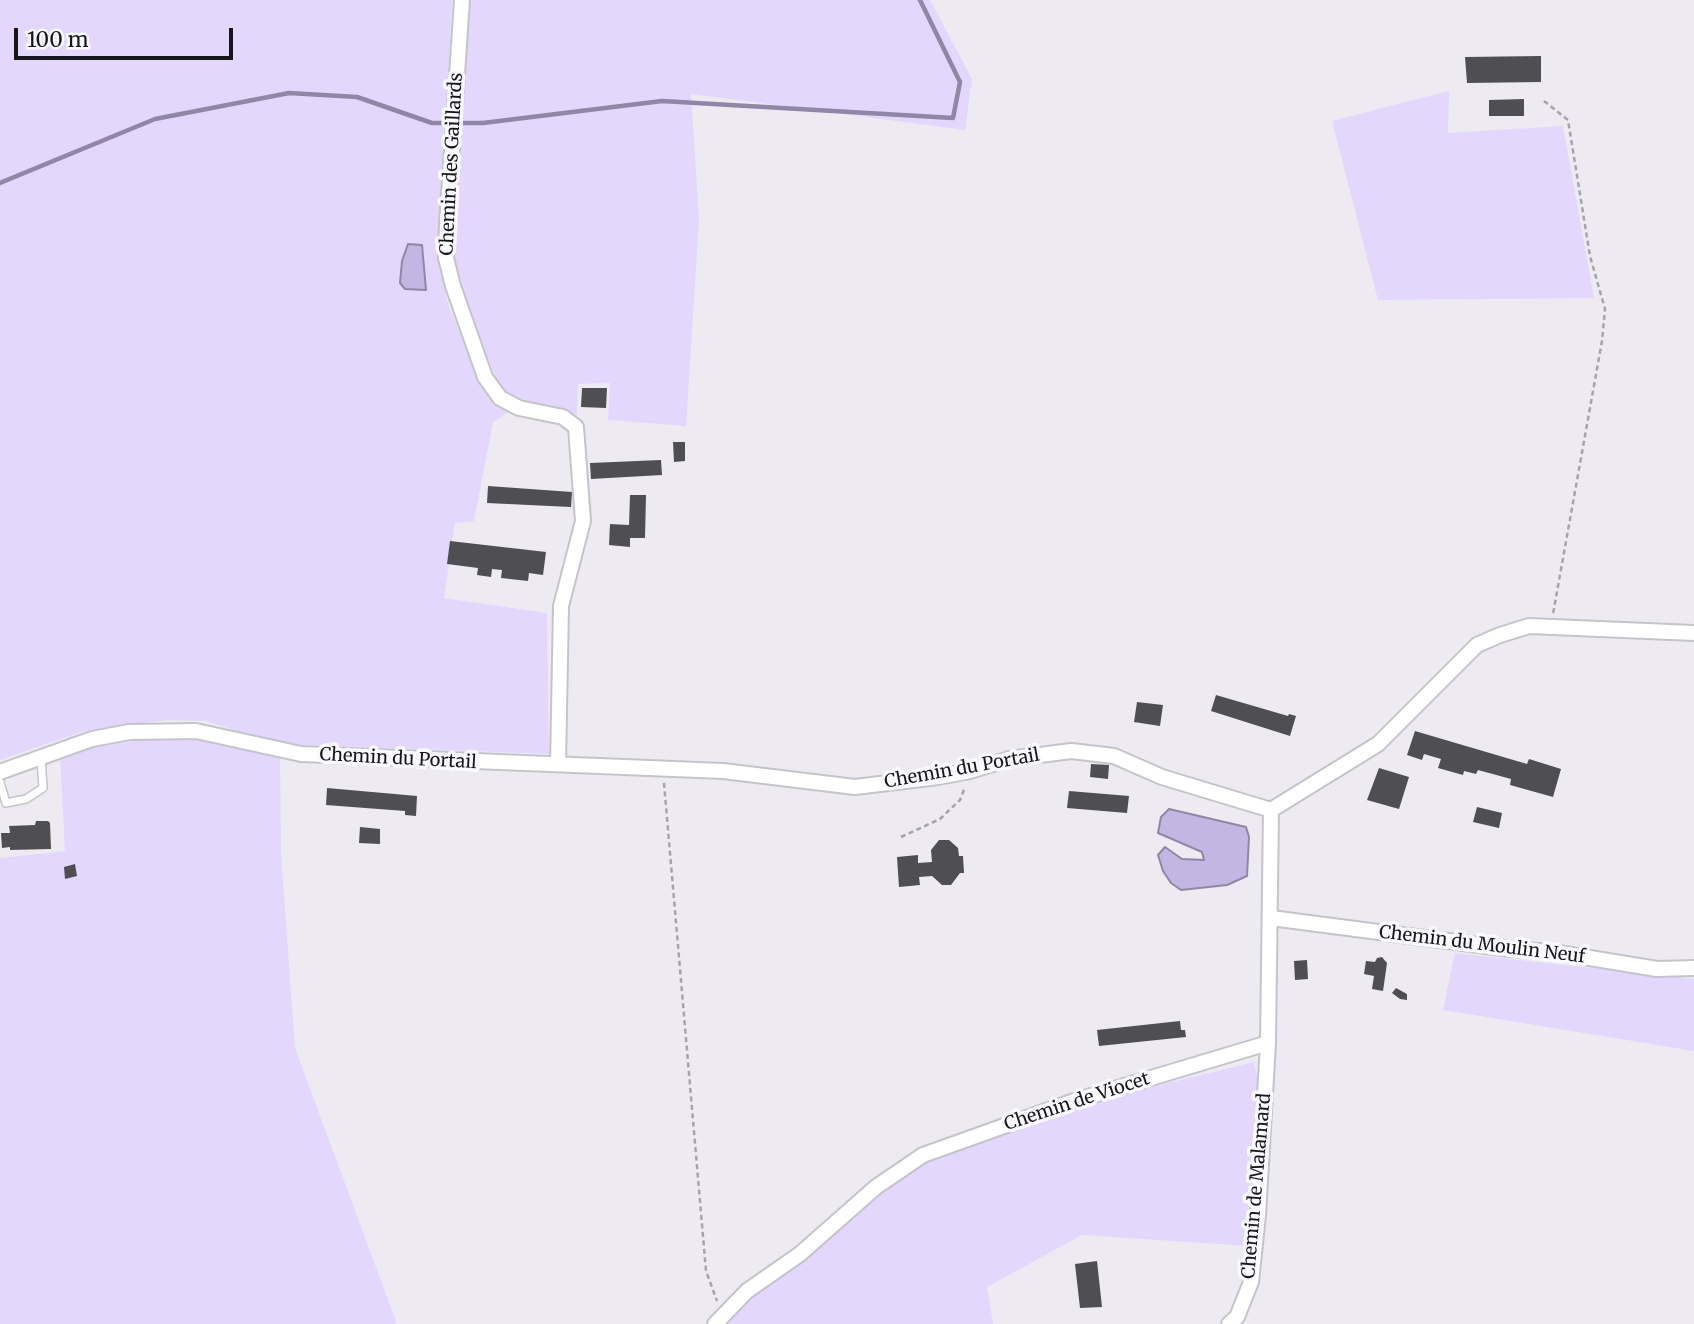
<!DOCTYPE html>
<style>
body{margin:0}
#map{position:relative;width:1694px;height:1324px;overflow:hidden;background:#edebf1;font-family:Merriweather,serif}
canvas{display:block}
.scale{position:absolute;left:14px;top:28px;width:219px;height:32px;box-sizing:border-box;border:4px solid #171618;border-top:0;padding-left:9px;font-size:21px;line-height:24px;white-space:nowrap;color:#171618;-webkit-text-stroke:5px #faf9ff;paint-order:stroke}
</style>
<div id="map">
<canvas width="1694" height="1324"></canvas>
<div class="scale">100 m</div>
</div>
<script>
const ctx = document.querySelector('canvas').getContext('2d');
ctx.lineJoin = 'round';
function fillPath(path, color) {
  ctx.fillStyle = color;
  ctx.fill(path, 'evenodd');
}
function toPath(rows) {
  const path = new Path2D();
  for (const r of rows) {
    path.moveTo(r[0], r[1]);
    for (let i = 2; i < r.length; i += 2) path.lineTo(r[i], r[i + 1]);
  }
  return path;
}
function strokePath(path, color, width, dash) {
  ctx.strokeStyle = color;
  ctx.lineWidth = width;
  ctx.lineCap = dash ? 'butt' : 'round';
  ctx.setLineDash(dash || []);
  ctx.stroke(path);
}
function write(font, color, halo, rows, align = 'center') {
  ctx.font = font + ' Merriweather,serif';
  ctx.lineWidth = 7;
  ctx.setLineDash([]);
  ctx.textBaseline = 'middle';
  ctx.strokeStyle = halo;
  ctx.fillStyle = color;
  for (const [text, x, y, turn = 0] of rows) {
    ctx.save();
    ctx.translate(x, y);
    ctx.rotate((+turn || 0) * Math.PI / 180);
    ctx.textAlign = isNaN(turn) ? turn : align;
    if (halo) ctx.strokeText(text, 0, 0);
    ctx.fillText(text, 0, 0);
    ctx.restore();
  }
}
const green = toPath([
 [0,0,452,0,439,268,449,307,483,388,510,411,493,422,474,521,455,523,444,598,547,613,549,754,280,744,205,721,167,720,84,731,0,760],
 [469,0,930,0,972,79,965,130,691,94,699,219,686,426,608,420,610,383,578,384,577,415,560,408,527,402,500,389,456,274,453,232],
 [1449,91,1448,133,1563,126,1594,298,1378,300,1332,121],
 [140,738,195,740,280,755,281,853,295,1048,397,1324,0,1324,0,858,65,851,60,756,102,741],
 [1455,953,1694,979,1694,1051,1443,1010],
 [1254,1062,1259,1088,1250,1246,1082,1235,987,1287,993,1324,725,1324,745,1300,794,1268,872,1200,928,1159,1070,1107]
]);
const water = toPath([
 [408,244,422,245,426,290,405,289,400,283,402,261,408,244],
 [1169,809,1246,827,1249,837,1247,876,1227,885,1181,890,1171,883,1163,871,1158,855,1165,847,1182,859,1204,860,1202,852,1158,833,1161,817,1169,809]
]);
const stream = toPath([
 [0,183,155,119,289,93,357,97,432,123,483,123,662,101,953,118,960,82,920,0]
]);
const building = toPath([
 [1541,56,1541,82,1467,83,1465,57],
 [1524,99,1524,116,1489,116,1489,100],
 [582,388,607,388,606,408,581,407],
 [673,442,685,442,685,461,674,462],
 [661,460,662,475,591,479,590,463],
 [488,486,572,492,571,507,487,503],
 [630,495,646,495,645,538,630,538,630,547,609,545,610,524,629,525],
 [450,541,546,552,543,575,529,573,528,581,501,578,502,570,492,569,491,577,477,575,478,568,447,564],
 [1216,695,1288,716,1289,714,1296,716,1290,736,1211,711],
 [1137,702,1163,705,1160,726,1134,722],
 [1415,731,1527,764,1529,759,1561,769,1553,797,1510,785,1511,779,1478,770,1476,774,1464,771,1463,775,1438,768,1441,759,1424,754,1422,760,1407,755],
 [1091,764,1109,765,1108,779,1090,777],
 [1379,768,1409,777,1399,809,1367,800],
 [327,788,417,796,416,816,405,815,405,811,326,805],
 [1069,791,1129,796,1127,813,1067,808],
 [1477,807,1502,813,1499,828,1473,822],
 [36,821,48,821,50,823,51,849,10,850,10,847,2,848,1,833,10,833,9,826,35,825],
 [360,827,380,829,380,844,359,843],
 [939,840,949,840,958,848,959,856,963,856,964,873,960,873,951,885,942,885,932,876,919,877,920,885,899,887,897,857,918,855,918,863,932,862,931,850],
 [75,864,77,876,65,879,64,867],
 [1382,957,1387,963,1383,991,1372,989,1374,976,1364,974,1366,961,1375,962,1377,958],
 [1307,960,1308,979,1295,980,1294,961],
 [1396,988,1407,994,1407,1000,1400,999,1392,993],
 [1180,1021,1181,1030,1185,1030,1186,1037,1099,1046,1097,1030],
 [1097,1261,1102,1307,1080,1308,1075,1264]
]);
const path = toPath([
 [1544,101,1568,120,1590,256,1605,309,1602,341,1553,614],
 [664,783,706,1271,717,1301],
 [901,837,940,819,960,800,965,787]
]);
const lane = toPath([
 [0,782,6,803,26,799,43,788,41,757]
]);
const street = toPath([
 [462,0,447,224,446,258,453,286,485,377,500,398,519,408,563,417,576,427,583,521,561,606,558,764],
 [0,772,92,739,129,732,196,731,301,754,723,771,855,787,938,777,970,771,1009,759,1071,751,1114,756,1162,777,1271,810,1378,744,1477,645,1500,635,1529,626,1694,633],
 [1271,918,1509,949,1553,952,1657,969,1694,968],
 [715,1324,747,1291,800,1254,876,1187,923,1155,1074,1101,1268,1043,1271,810],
 [1229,1324,1237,1317,1251,1282,1258,1215,1268,1043]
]);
const streetNames = [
 ["Chemin des Gaillards",452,164,-87],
 ["Chemin du Portail",398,759,3],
 ["Chemin du Portail",962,769,-10],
 ["Chemin du Moulin Neuf",1482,945,7],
 ["Chemin de Viocet",1077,1102,-18],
 ["Chemin de Malamard",1257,1186,-85]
];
fillPath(green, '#e3d7fe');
fillPath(water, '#c4b6e3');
strokePath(water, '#9086a6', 2);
strokePath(stream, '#9086a6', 4.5);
fillPath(building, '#4f4e53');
strokePath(lane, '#c5c4ca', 10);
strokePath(street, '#c5c4ca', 18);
strokePath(path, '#a5a4a8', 2.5, [5, 3.5]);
strokePath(lane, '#fff', 7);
strokePath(street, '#fff', 14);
write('18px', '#171618', '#faf9ff', streetNames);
</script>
